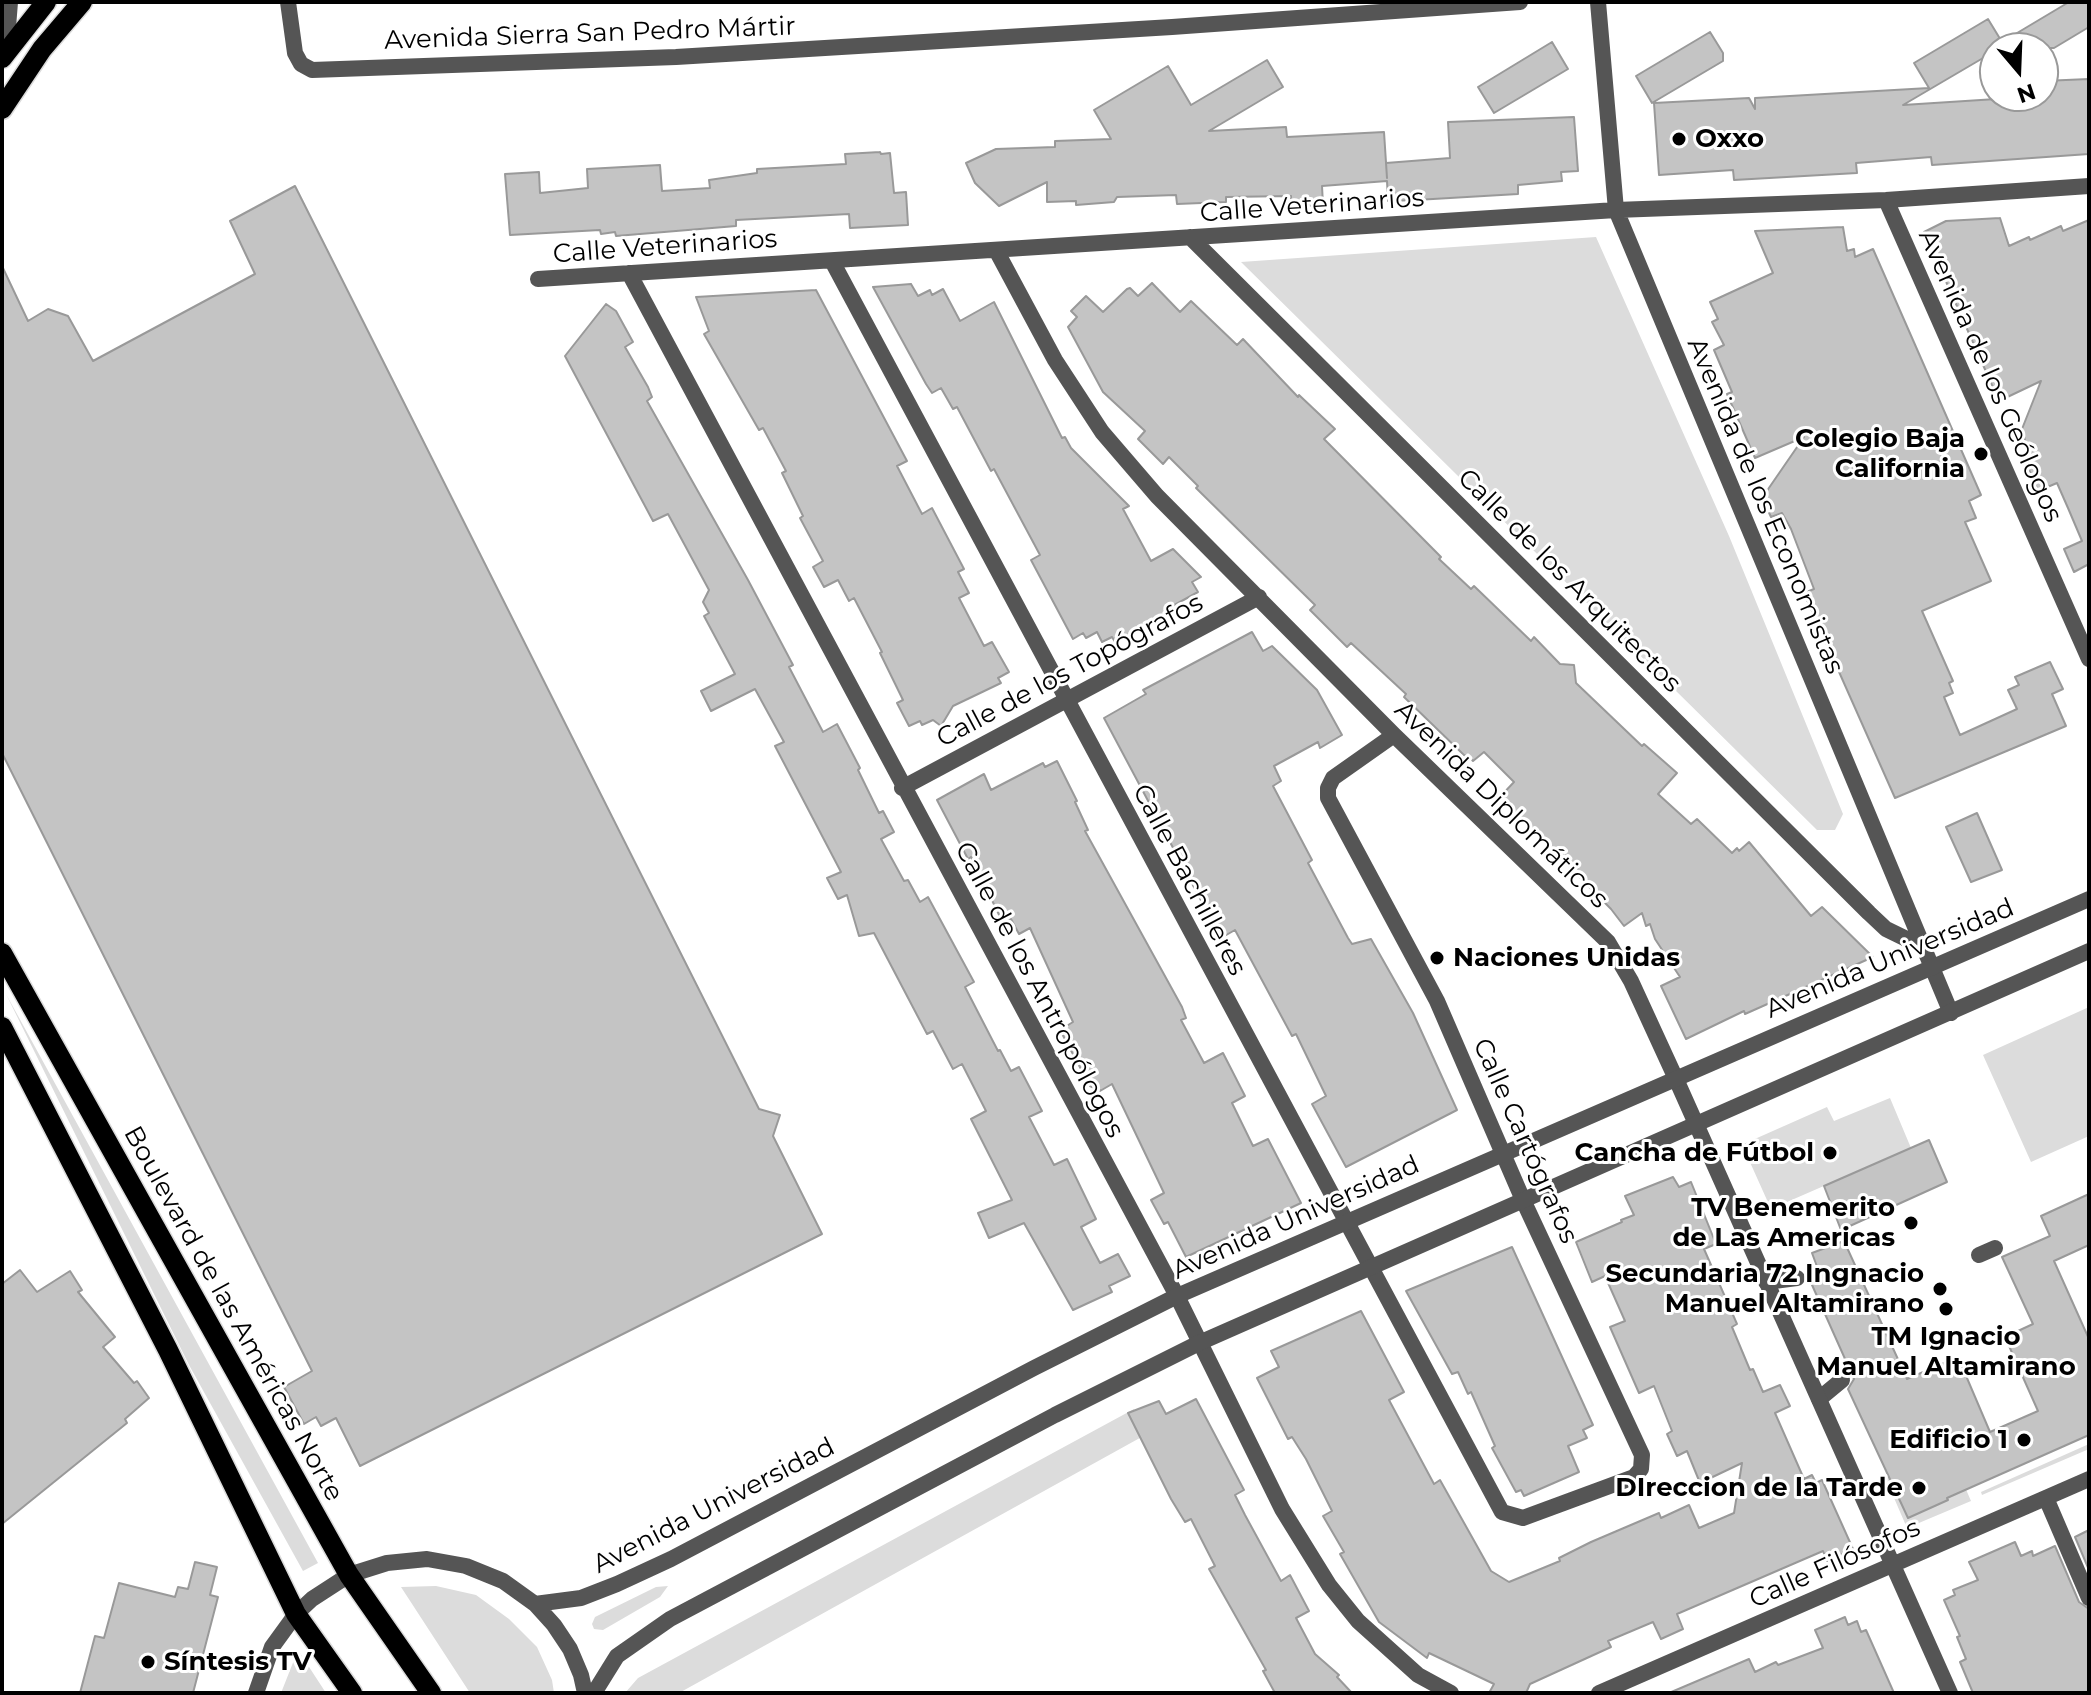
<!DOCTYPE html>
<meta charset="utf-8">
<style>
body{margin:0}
#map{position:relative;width:2091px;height:1695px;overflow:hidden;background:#fff;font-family:Montserrat,sans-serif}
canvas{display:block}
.frame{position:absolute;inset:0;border:4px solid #000;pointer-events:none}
.north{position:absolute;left:1979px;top:32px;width:80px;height:80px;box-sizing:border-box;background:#fff;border:2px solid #999;border-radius:50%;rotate:161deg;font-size:22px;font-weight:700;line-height:32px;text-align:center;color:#000}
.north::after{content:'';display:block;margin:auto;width:28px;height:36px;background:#000;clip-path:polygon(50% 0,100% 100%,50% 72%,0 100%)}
</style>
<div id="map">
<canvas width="2091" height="1695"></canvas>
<div class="frame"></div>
<div class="north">N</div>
</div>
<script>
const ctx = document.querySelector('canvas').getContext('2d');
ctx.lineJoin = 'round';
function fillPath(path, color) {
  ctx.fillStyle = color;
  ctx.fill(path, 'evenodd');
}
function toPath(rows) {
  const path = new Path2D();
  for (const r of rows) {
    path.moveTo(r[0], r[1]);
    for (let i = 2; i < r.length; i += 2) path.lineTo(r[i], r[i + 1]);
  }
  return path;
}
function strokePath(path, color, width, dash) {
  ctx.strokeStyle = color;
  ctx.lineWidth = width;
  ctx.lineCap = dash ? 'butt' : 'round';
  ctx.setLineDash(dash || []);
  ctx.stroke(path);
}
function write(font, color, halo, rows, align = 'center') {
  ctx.font = font + ' Montserrat,sans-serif';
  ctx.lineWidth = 6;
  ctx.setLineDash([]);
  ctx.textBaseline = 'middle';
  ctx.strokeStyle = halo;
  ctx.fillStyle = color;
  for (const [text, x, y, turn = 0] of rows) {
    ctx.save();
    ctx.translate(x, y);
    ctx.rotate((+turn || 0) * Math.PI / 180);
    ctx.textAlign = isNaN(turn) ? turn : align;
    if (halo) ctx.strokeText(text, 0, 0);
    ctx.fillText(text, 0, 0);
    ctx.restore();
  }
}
const green = toPath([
 [1596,237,1729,536,1843,814,1835,830,1817,830,1241,262],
 [6,994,318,1563,303,1571,189,1365],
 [2089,1007,2089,1136,2031,1162,1983,1055],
 [1890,1098,1911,1148,1771,1209,1749,1160,1745,1160,1739,1146,1827,1107,1834,1121],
 [1134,1409,1147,1434,679,1693,625,1693,638,1678],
 [2089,1444,2089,1449,1982,1495,1981,1492],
 [1949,1450,1971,1501,1907,1528,1885,1477,1890,1475,1908,1518,1948,1500,1930,1458],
 [436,1586,476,1595,509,1619,537,1647,552,1680,554,1693,470,1693,401,1587],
 [668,1586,660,1597,603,1630,594,1629,592,1624,595,1617,656,1587],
 [298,1650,326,1693,281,1693]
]);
const building = toPath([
 [2069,2,2089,2,2089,27,2054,48,1995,48,1995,51,1903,105,2043,96,2043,81,2089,79,2089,154,1932,165,1931,157,1856,163,1857,173,1734,180,1733,170,1659,175,1654,103,1749,98,1755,109,1755,98,1929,88,1914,63,1988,19,2002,42,2069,2],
 [1710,32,1723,53,1723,61,1652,103,1636,76,1710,32],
 [1552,42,1568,69,1494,113,1478,87,1552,42],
 [1267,60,1283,87,1209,131,1286,127,1287,137,1384,132,1387,178,1386,163,1450,158,1448,122,1574,117,1578,171,1561,172,1562,181,1518,185,1518,194,1416,200,1388,201,1387,181,1322,186,1323,205,1291,207,1291,196,1226,197,1226,202,1177,204,1176,195,1117,197,1114,202,1076,205,1076,201,1047,202,1047,182,999,206,975,183,966,163,996,149,1055,147,1055,141,1111,139,1094,110,1168,66,1191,105,1267,60],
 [880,152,881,154,890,153,894,193,906,192,908,225,850,228,849,214,736,220,736,226,616,236,615,232,601,234,600,230,510,235,505,174,539,172,540,193,588,188,587,169,660,165,662,191,710,188,709,180,757,173,757,169,846,164,845,154,880,152],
 [295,186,759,1109,780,1115,773,1136,822,1234,360,1466,336,1418,321,1426,316,1417,304,1424,284,1387,312,1371,2,753,2,266,28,321,48,309,68,316,93,361,255,274,230,221,295,186],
 [2000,218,2009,246,2029,237,2030,240,2061,226,2063,231,2089,220,2089,564,2074,572,2064,549,2082,541,2068,508,2057,483,2038,491,2024,458,2029,456,2022,429,2041,381,1999,401,1924,232,1946,221,2000,218],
 [1843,227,1847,251,1854,249,1855,257,1873,249,1981,495,1969,501,1976,518,1965,522,1991,581,1922,611,1953,681,1949,683,1953,693,1944,697,1960,735,2017,709,2008,690,2019,685,2015,677,2050,662,2063,689,2052,694,2066,726,1895,798,1804,593,1814,589,1791,529,1782,513,1771,517,1762,498,1804,437,1755,458,1727,394,1732,392,1714,350,1724,345,1712,322,1718,319,1710,302,1773,273,1755,231,1843,227],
 [1152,283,1180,312,1191,301,1237,345,1243,339,1298,397,1299,395,1335,429,1324,439,1441,557,1439,559,1471,589,1474,586,1531,641,1534,637,1560,664,1574,665,1576,683,1642,746,1644,744,1677,773,1658,794,1691,824,1697,819,1732,853,1737,848,1739,851,1749,842,1811,916,1822,907,1873,957,1745,1014,1744,1011,1686,1039,1661,986,1680,977,1655,939,1650,924,1646,926,1642,913,1624,926,1611,909,1500,797,1514,782,1484,752,1473,761,1467,755,1465,756,1404,697,1406,694,1351,643,1347,647,1310,610,1315,605,1196,488,1198,486,1169,457,1163,464,1138,439,1145,431,1103,392,1068,327,1077,317,1071,311,1086,296,1103,312,1127,289,1130,288,1138,296,1152,283],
 [911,284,918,296,930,290,932,295,943,289,960,321,994,302,1062,438,1065,437,1071,448,1129,506,1123,509,1151,561,1173,549,1201,577,1192,582,1198,592,1169,608,1171,611,1115,642,1112,637,1102,642,1097,632,1086,638,1083,633,1073,639,1031,560,1040,555,994,469,991,471,957,407,953,409,941,388,932,393,926,384,873,287,911,284],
 [816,290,907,461,897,466,922,514,932,508,964,569,958,572,969,593,959,598,984,646,992,642,1009,672,998,678,1001,683,953,706,941,726,933,720,922,725,920,721,909,726,897,703,903,700,880,653,882,652,854,598,849,601,838,580,824,587,813,567,823,561,800,518,803,516,782,473,786,471,763,428,759,430,704,334,709,331,696,297,816,290],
 [606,304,616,311,633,342,625,347,648,387,652,397,647,401,748,580,793,665,789,667,823,732,837,724,860,768,858,770,879,813,883,811,894,832,881,839,904,881,908,880,920,902,928,897,974,982,965,987,998,1051,1000,1050,1011,1071,1019,1067,1042,1111,1029,1117,1054,1165,1067,1159,1096,1219,1081,1227,1100,1263,1118,1254,1130,1276,1109,1286,1112,1292,1073,1310,1024,1223,989,1238,978,1213,1012,1200,971,1119,986,1111,962,1064,953,1069,933,1031,927,1034,874,933,859,936,847,895,838,899,827,878,841,872,775,746,784,742,755,689,711,711,701,691,735,674,704,616,709,613,703,602,709,590,668,514,653,521,565,356,606,304],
 [1252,632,1263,651,1272,646,1317,690,1342,735,1320,748,1318,742,1274,766,1281,781,1273,786,1312,860,1308,863,1348,938,1352,944,1371,939,1413,1013,1457,1110,1346,1167,1312,1104,1326,1096,1296,1034,1292,1036,1235,930,1221,938,1104,718,1146,694,1143,690,1252,632],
 [1057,761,1077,801,1075,802,1088,830,1085,831,1182,1007,1186,1018,1181,1020,1204,1063,1223,1053,1245,1096,1232,1103,1253,1146,1268,1139,1301,1203,1186,1257,1168,1222,1164,1224,1151,1200,1164,1193,1112,1084,1100,1091,1098,1086,1094,1088,1090,1086,1060,1030,1073,1022,1030,928,1019,934,1011,919,1003,923,971,857,968,859,937,800,984,774,991,790,1043,763,1045,767,1057,761],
 [1977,813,2002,870,1971,882,1946,827,1977,813],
 [1929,1140,1947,1182,1841,1230,1824,1186,1929,1140],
 [1673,1177,1679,1187,1691,1182,1716,1244,1704,1249,1737,1324,1732,1327,1750,1370,1753,1369,1763,1392,1780,1385,1790,1406,1775,1413,1804,1479,1812,1475,1816,1483,1822,1480,1853,1549,1827,1561,1823,1551,1677,1614,1683,1629,1661,1639,1653,1622,1608,1641,1611,1647,1530,1684,1526,1693,1489,1693,1494,1684,1429,1653,1427,1658,1379,1622,1340,1554,1344,1552,1323,1516,1332,1511,1306,1459,1292,1437,1288,1439,1257,1378,1279,1367,1271,1351,1361,1311,1404,1392,1389,1400,1434,1484,1440,1480,1491,1571,1509,1582,1560,1561,1559,1558,1591,1542,1659,1513,1661,1518,1689,1505,1699,1528,1734,1513,1742,1463,1700,1483,1687,1451,1677,1456,1667,1434,1672,1431,1654,1386,1639,1393,1610,1327,1625,1321,1605,1276,1592,1282,1576,1242,1622,1222,1621,1220,1634,1215,1625,1196,1673,1177],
 [2089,1194,2089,1245,2054,1261,2089,1339,2089,1435,1947,1498,1948,1500,1908,1518,1848,1389,1854,1379,1808,1276,1819,1272,1812,1253,1844,1241,1907,1379,1958,1357,1990,1432,2038,1411,2005,1337,2033,1324,2002,1257,2050,1236,2041,1216,2089,1194],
 [1512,1247,1593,1425,1583,1430,1587,1438,1568,1446,1579,1472,1524,1496,1521,1490,1516,1492,1492,1448,1495,1446,1471,1392,1468,1394,1458,1372,1452,1374,1406,1291,1512,1247],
 [20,1270,37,1292,70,1271,82,1290,78,1292,115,1337,103,1347,134,1383,137,1381,149,1398,125,1419,127,1423,2,1524,2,1284,20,1270],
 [1196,1399,1244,1490,1235,1495,1245,1515,1281,1581,1290,1575,1309,1611,1296,1618,1315,1654,1339,1675,1337,1677,1352,1693,1275,1693,1263,1671,1266,1670,1209,1569,1215,1566,1191,1519,1185,1522,1171,1499,1128,1413,1159,1401,1166,1414,1196,1399],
 [2089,1530,2089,1570,2075,1537,2089,1530],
 [2015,1542,2021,1556,2032,1551,2033,1556,2055,1546,2079,1602,2089,1609,2089,1693,1973,1693,1960,1662,1966,1659,1957,1637,1960,1636,1944,1600,1955,1595,1953,1590,1978,1580,1969,1562,2015,1542],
 [195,1562,217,1567,210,1595,218,1597,193,1693,80,1693,95,1636,104,1638,119,1583,175,1597,178,1587,188,1589,195,1562],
 [1845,1617,1848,1625,1857,1621,1861,1632,1866,1630,1894,1693,1669,1693,1749,1659,1755,1672,1776,1662,1778,1665,1823,1648,1815,1630,1845,1617]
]);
const pedestrian = toPath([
 [1979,1255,1995,1248],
 [1766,1282,1797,1278],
 [1819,1399,1842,1380]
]);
const minor = toPath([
 [288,2,295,53,301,64,312,70,676,57,1172,27,1520,2],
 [1598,2,1616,210,1951,1013],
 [6,52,10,2],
 [1886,200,2089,659],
 [1190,237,1869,913,1886,929,1923,947],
 [996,250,1055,360,1102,432,1157,496,1394,735,1608,942,1631,981,1676,1079,1950,1693],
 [832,261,1502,1512,1523,1518,1634,1477,1641,1469,1642,1455,1523,1200,1437,1001,1328,798,1328,788,1333,778,1394,735],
 [629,273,1177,1296,1282,1509,1329,1585,1358,1621,1418,1675,1451,1693],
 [538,279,1616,210,1886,200,2089,186],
 [902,788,1259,597],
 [2046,1498,2089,1598],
 [1599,1693,2089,1479]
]);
const tertiary = toPath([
 [535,1604,581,1598,617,1584,671,1559,1034,1368,1177,1296,2089,899],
 [256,1693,272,1647,296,1614,312,1599,349,1575,387,1563,427,1559,466,1566,503,1581,535,1604,554,1625,570,1649,581,1675,585,1693],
 [594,1693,617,1656,670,1619,1055,1415,1199,1343,2089,951]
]);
const primary = toPath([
 [2,58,46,2],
 [2,109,42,49,82,2],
 [2,953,349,1575,431,1693],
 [2,1027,168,1350,296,1614,352,1693]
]);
const markers = [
 [1679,139,8,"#000"],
 [1981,454,8,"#000"],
 [1437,958,8,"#000"],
 [1830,1153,8,"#000"],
 [1911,1223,8,"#000"],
 [1940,1289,8,"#000"],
 [1946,1309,8,"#000"],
 [2024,1440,8,"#000"],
 [1919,1488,8,"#000"],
 [148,1662,8,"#000"]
];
const streetNames = [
 ["Avenida Sierra San Pedro Mártir",590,34,-2],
 ["Calle Veterinarios",1312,206,-4],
 ["Calle Veterinarios",665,247,-4],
 ["Avenida de los Geólogos",1990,376,66],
 ["Avenida de los Economistas",1765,506,67],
 ["Calle de los Arquitectos",1569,581,45],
 ["Calle de los Topógrafos",1070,671,-28],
 ["Avenida Diplomáticos",1501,805,44],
 ["Calle Bachilleres",1189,880,62],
 ["Avenida Universidad",1890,959,-23],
 ["Calle de los Antropólogos",1039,990,62],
 ["Calle Cartógrafos",1525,1141,66],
 ["Avenida Universidad",1296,1218,-24],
 ["Boulevard de las Américas Norte",233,1314,61],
 ["Avenida Universidad",714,1506,-27],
 ["Calle Filósofos",1835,1564,-24]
];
const poiNames = [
 ["Oxxo",1695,139,"left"],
 ["Colegio Baja",1965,439],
 ["California",1965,469],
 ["Naciones Unidas",1453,958,"left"],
 ["Cancha de Fútbol",1814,1153],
 ["TV Benemerito",1895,1208],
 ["de Las Americas",1895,1238],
 ["Secundaria 72 Ingnacio",1924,1274],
 ["Manuel Altamirano",1924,1304],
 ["TM Ignacio",1946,1337,"center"],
 ["Manuel Altamirano",1946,1367,"center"],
 ["Edificio 1",2008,1440],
 ["DIreccion de la Tarde",1903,1488],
 ["Síntesis TV",164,1662,"left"]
];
fillPath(green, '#dcdcdc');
fillPath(building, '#c4c4c4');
strokePath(building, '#999', 2);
strokePath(primary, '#dbdbdb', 23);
strokePath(pedestrian, '#555', 16);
strokePath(minor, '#555', 16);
strokePath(tertiary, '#555', 16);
strokePath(primary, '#000', 20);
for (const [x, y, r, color] of markers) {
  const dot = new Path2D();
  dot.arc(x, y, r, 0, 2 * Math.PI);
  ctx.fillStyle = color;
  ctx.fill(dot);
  strokePath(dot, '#fff', 3);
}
write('26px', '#000', '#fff', streetNames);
write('bold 26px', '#000', '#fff', poiNames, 'right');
</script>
